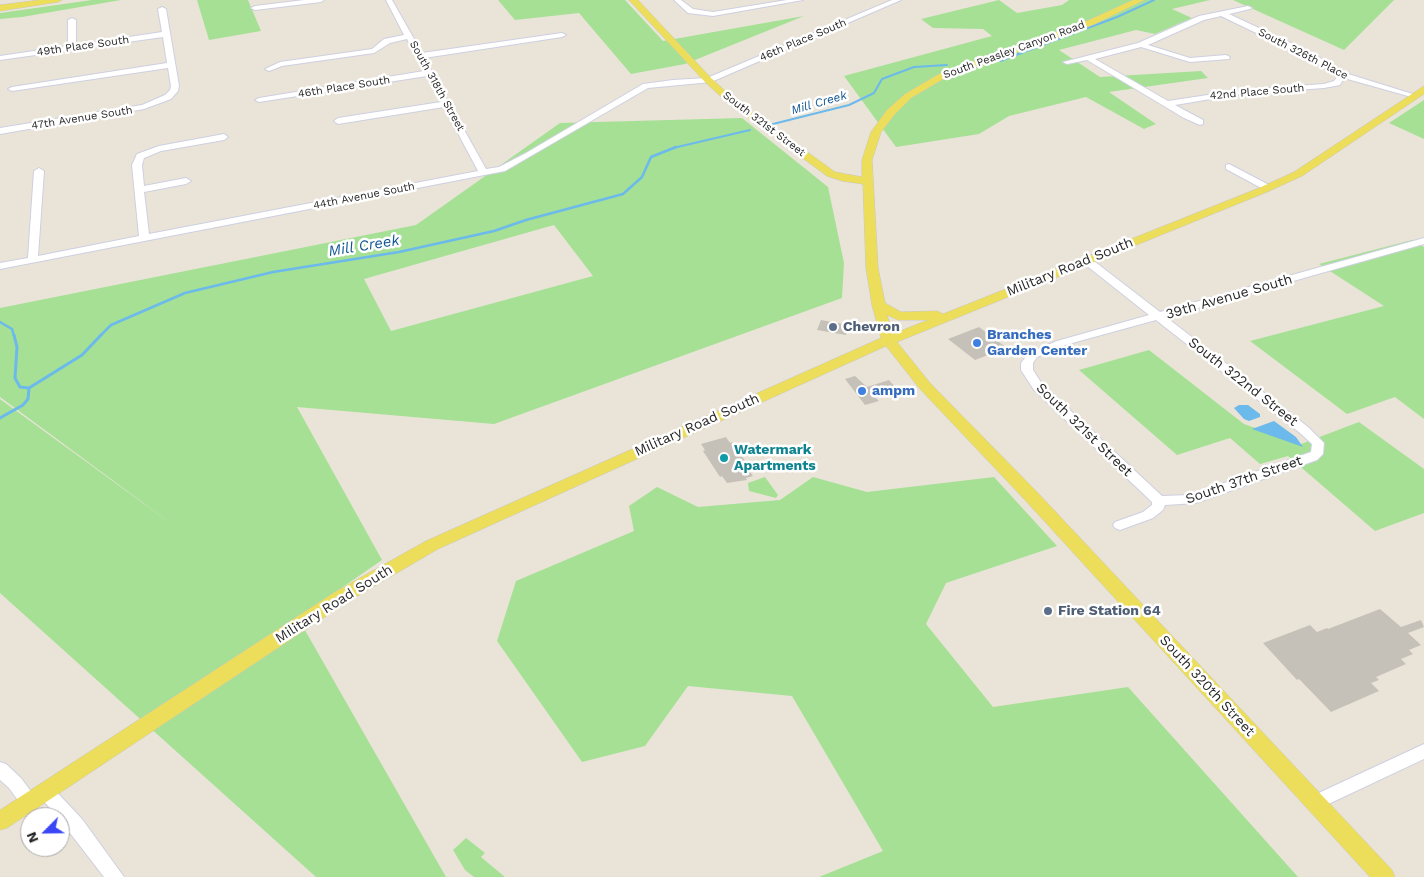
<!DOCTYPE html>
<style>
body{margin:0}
#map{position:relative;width:1424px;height:877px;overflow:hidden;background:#eae4d8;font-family:"Work Sans",sans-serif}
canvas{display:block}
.north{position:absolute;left:20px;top:807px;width:50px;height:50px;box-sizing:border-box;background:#fff;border:1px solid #a9a9a9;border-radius:50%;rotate:247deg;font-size:14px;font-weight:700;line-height:20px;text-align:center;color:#272727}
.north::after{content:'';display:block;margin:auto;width:18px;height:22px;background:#3a45f5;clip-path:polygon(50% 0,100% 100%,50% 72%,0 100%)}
</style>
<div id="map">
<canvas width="1424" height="877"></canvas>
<div class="north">N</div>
</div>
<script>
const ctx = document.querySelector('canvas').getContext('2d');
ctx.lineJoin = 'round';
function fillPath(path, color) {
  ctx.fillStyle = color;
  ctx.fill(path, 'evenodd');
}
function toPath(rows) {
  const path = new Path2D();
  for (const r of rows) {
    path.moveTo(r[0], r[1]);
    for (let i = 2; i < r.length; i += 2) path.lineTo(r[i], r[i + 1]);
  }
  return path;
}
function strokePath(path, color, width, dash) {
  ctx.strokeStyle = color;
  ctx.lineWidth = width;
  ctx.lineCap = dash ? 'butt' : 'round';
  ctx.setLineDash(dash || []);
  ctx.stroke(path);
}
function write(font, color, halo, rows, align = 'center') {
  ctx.font = font + ' "Work Sans",sans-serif';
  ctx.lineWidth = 5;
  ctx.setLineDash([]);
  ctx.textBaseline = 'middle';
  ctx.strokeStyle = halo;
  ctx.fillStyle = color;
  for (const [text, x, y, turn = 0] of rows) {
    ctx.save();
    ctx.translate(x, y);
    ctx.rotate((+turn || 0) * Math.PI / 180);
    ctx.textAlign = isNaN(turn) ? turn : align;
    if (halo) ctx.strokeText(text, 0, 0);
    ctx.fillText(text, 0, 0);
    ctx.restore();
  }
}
const green = toPath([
 [92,0,121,0,22,17,0,19,0,13],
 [197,0,248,0,261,31,209,40],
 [498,0,625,0,663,41,804,16,685,64,631,74,579,13,515,20],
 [999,0,1017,13,1062,5,1069,0,1210,0,1172,9,1192,18,1155,34,1136,30,1059,50,1100,77,1201,71,1208,78,1109,92,1156,124,1144,129,1086,97,1009,116,979,134,896,147,844,76,992,36,983,29,933,28,921,19],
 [1233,0,1394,0,1344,50],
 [1424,100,1424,139,1389,123],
 [742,118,828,187,844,263,842,298,494,424,297,407,382,560,298,618,446,877,316,877,0,593,0,399,180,530,0,397,0,308,416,225,560,123],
 [554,225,593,276,391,331,364,279],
 [1412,240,1424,247,1424,419,1395,397,1347,414,1250,341,1384,306,1319,264],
 [1149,350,1244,424,1301,444,1359,422,1424,469,1424,513,1375,531,1288,456,1260,464,1230,438,1177,455,1079,370],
 [765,477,778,495,776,498,749,491,748,483],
 [813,477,867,492,994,477,1057,546,946,583,926,624,993,707,1128,687,1298,877,819,877,883,851,792,696,688,686,645,746,582,762,497,641,516,581,634,531,629,506,657,487,698,507,780,500],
 [466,838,485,853,481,857,505,877,474,877,465,870,453,850]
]);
const water = toPath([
 [1239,405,1248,405,1260,414,1260,417,1249,421,1244,419,1234,408],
 [1274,421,1296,437,1303,447,1252,429]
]);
const streamFar2 = toPath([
 [1000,61,1117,17,1154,0],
 [773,124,849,105,874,93,882,79,914,67,947,65],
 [673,148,750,130]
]);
const streamFar1 = toPath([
 [0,322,12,329,14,336],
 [100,336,111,325,185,293,273,272,399,252,494,231,526,220,623,194,642,177,651,157,676,147]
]);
const stream = toPath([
 [14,335,17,347,15,378,20,387,29,388],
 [0,418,23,405,28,399,29,388,82,355,101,335]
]);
const building = toPath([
 [821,320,849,325,846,335,817,330],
 [979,327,1007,348,975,360,948,339],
 [855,376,867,387,889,380,895,387,872,394,879,401,865,405,845,379],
 [726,437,730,443,732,442,750,468,748,469,753,476,746,478,747,480,727,483,722,476,720,477,703,451,705,450,701,444],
 [1380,609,1401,627,1421,620,1424,627,1408,633,1421,645,1409,650,1413,654,1401,659,1406,664,1376,677,1379,680,1371,683,1379,691,1331,712,1299,679,1297,680,1263,643,1310,625,1317,632,1327,628,1328,629]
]);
const minor = toPath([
 [304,0,324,0,321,2,255,10,251,8,255,6,304,0],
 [386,0,392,0,422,53,562,33,566,35,562,37,424,58,486,169,499,167,526,153,643,84,673,80,707,78,892,0,901,0,711,82,648,88,505,171,0,269,0,263,28,258,34,171,39,168,44,171,38,256,139,236,132,165,137,154,159,146,224,134,228,137,224,140,161,151,144,158,142,165,144,186,186,178,191,181,186,184,144,192,149,234,478,171,444,107,338,124,334,121,338,118,441,102,427,76,259,102,255,100,259,98,424,71,407,39,390,43,374,53,282,66,269,71,265,69,280,62,372,49,384,39,404,35,386,0],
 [674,0,681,0,693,9,713,12,787,0,803,0,713,16,688,13,674,0],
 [1248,6,1252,8,1250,9,1229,14,1312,53,1345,73,1419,96,1415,98,1344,78,1340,85,1324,88,1241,94,1175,105,1203,120,1203,124,1200,125,1184,118,1087,60,1067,64,1063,62,1138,43,1199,16,1248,6],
 [1221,16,1306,57,1338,76,1334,81,1324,84,1241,90,1168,101,1095,59,1141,47,1190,62,1229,59,1230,57,1226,55,1190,58,1148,45,1204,20,1221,16],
 [162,7,166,9,179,86,178,91,171,99,144,109,0,134,0,128,142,105,165,95,170,90,171,86,168,68,12,91,8,89,12,87,167,63,163,37,0,60,0,56,68,46,68,20,72,18,76,20,76,45,162,32,158,9,162,7],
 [1229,164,1271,186,1273,188,1268,191,1265,190,1226,169,1226,165,1229,164],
 [1424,238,1424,244,1166,317,1308,427,1324,443,1323,454,1317,460,1196,503,1165,505,1163,510,1153,518,1120,530,1115,528,1113,525,1115,522,1143,512,1152,505,1152,502,1034,390,1021,370,1021,363,1029,353,1057,341,1149,315,1082,262,1082,258,1090,258,1160,312,1424,238],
 [1156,320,1300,433,1312,444,1311,452,1190,495,1162,496,1042,384,1033,370,1033,363,1037,357,1065,345,1156,320],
 [1424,744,1424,759,1322,807,1316,810,1310,807,1307,802,1310,797,1424,744],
 [0,762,6,764,21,778,35,797,38,802,35,807,29,810,23,807,9,788,0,780,0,762],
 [45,783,51,786,82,819,124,877,104,877,60,820,60,817,58,817,39,796,37,791,39,786,45,783]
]);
const major = toPath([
 [40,0,62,0,58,2,0,11,0,5,40,0],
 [629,0,638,0,711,78,734,99,835,172,862,177,862,160,871,132,887,110,905,94,939,74,1089,20,1133,0,1144,0,1095,24,945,78,911,98,895,114,881,132,872,160,878,268,885,303,901,312,937,311,943,314,1259,188,1294,172,1424,86,1424,94,1418,98,1302,176,1267,192,897,342,930,383,1037,492,1392,870,1395,877,1370,877,1025,500,920,389,886,346,438,549,347,602,7,828,0,830,0,810,335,592,426,541,881,338,872,305,866,268,863,184,842,181,827,176,728,103,705,82,629,0],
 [887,315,898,320,928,320,893,334,887,315]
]);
const markers = [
 [833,327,5,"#5c6f8a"],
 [977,343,5,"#3f7fe0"],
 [862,391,5,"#3f7fe0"],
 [724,458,5,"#0f9aa8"],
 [1048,611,5,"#5c6f8a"]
];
const farStreetnames = [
 ["46th Place South",803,40,-23],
 ["49th Place South",83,46,-8],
 ["South Peasley Canyon Road",1014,50,-20],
 ["South 326th Place",1303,54,27],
 ["South 318th Street",437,86,61],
 ["46th Place South",344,87,-9],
 ["42nd Place South",1257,92,-5],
 ["47th Avenue South",82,118,-9],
 ["South 321st Street",764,124,37],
 ["44th Avenue South",364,196,-11]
];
const farWaternames = [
 ["Mill Creek",819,103,-16]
];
const streetNames = [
 ["Military Road South",1070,267,-22],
 ["39th Avenue South",1229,297,-16],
 ["South 322nd Street",1243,382,38],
 ["Military Road South",697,425,-24],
 ["South 321st Street",1084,430,44],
 ["South 37th Street",1244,480,-19],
 ["Military Road South",334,604,-32],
 ["South 320th Street",1207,686,47]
];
const serviceNames = [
 ["Chevron",843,327],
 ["Fire Station 64",1058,611]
];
const shopNames = [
 ["Branches",987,335],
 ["Garden Center",987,351],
 ["ampm",872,391]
];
const cultureNames = [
 ["Watermark",734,450],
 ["Apartments",734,466]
];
const waterNames = [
 ["Mill Creek",364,246,-9]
];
fillPath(green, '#a5e095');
fillPath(water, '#6cb9eb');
strokePath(streamFar2, '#6cb9eb', 2);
strokePath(streamFar1, '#6cb9eb', 2.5);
strokePath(stream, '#6cb9eb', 3);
fillPath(building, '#c5c1b8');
strokePath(minor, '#cecfe0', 2);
strokePath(major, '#c7c7c7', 1);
fillPath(minor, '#fff');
fillPath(major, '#ecdd5b');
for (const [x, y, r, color] of markers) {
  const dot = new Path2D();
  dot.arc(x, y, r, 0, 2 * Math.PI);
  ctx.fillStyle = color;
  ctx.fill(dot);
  strokePath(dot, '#fff', 2);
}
write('11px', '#272727', '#fff', farStreetnames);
write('italic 12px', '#105592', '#fff', farWaternames);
write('14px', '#272727', '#fff', streetNames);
write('bold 14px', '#4e5e75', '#fff', serviceNames, 'left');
write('bold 14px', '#366cbe', '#fff', shopNames, 'left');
write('bold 14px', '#0d838f', '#fff', cultureNames, 'left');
write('italic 15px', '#105592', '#fff', waterNames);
</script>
